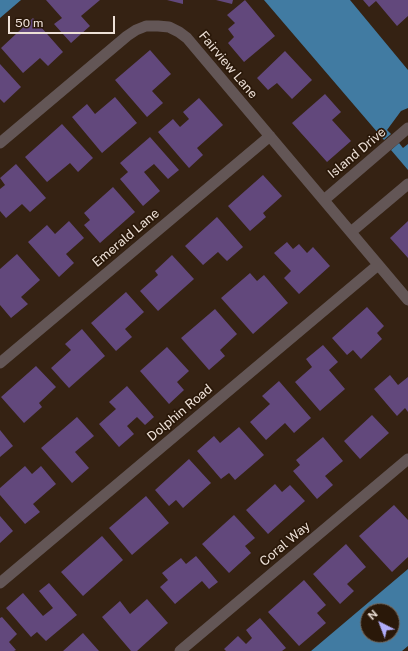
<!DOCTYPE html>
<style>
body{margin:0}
#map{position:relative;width:408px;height:651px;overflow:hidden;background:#352213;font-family:"Public Sans",sans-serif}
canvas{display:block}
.north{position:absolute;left:360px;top:603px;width:40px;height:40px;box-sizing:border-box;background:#2a1809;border:1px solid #78685b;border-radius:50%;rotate:318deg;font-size:11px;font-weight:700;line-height:16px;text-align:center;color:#ede0d7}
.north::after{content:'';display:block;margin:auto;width:14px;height:18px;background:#b1adfa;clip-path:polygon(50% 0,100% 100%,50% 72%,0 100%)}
.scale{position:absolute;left:8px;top:16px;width:107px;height:18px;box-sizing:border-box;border:2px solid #ede0d7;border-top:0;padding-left:5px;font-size:12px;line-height:14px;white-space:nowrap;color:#ede0d7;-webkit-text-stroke:3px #2a1809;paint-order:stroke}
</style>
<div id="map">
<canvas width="408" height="651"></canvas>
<div class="north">N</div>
<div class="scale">50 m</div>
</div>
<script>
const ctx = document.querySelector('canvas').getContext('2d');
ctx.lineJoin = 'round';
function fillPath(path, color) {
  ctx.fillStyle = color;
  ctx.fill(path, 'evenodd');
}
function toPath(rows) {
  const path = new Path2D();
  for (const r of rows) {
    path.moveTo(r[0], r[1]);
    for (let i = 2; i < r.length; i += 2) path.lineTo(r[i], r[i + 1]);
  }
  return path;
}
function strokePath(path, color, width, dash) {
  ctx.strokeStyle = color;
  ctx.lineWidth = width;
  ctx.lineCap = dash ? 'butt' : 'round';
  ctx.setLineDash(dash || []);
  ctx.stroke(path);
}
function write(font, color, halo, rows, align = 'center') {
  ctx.font = font + ' "Public Sans",sans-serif';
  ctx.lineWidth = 3.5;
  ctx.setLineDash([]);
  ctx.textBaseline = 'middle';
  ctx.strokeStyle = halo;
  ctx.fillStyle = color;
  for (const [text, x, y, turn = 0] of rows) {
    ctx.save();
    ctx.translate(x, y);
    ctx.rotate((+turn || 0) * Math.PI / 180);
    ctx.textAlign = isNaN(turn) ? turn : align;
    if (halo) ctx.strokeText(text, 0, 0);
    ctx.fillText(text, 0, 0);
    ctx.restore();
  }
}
const water = toPath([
 [0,0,21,0,0,18],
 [264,0,350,0,408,70,408,108,401,111,387,130,391,134,384,140],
 [399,143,403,148,408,144,408,170,391,150],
 [408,569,408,646,402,651,311,651],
 [368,611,392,611,392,635,368,635]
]);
const building = toPath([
 [46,0,100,0,81,16,90,26,71,43,54,24,62,18],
 [167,0,183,0,183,4],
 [216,0,233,0,232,4],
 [245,0,275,36,244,62,228,43,234,37,228,29,235,23,227,15],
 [363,0,408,0,408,16,397,26,376,1,369,7],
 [33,18,63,52,48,66,40,58,23,73,1,48],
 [150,50,171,74,152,91,163,103,147,117,115,80],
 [285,51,312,80,292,99,277,83,268,90,257,78],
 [0,64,21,87,4,103,0,99],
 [325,94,341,112,332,120,351,141,327,162,292,123],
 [115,97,137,123,102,153,72,117,87,104,95,114],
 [199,98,223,125,197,148,203,155,189,168,158,132,173,119,180,127,189,119,183,112],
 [62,124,93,158,78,172,70,163,47,182,25,157],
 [150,137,179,170,168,179,154,164,144,172,160,191,143,206,120,179,128,172,120,163],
 [16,164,46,198,30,212,22,204,6,218,0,211,0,189,5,185,0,178],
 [263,175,282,196,263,213,266,217,250,231,228,206],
 [113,187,135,212,100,243,84,225,90,220,84,213],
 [217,217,243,247,227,261,218,252,203,265,185,246],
 [69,221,84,238,66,254,74,263,59,277,28,242,47,225,55,234],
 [408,221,408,258,390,238],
 [287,242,293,249,299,244,307,253,313,247,330,266,299,294,284,278,291,271,274,253],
 [17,254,40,280,21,297,28,304,11,318,0,305,0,269],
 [172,255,194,279,158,311,140,291,158,275,155,271],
 [250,273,257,281,264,275,288,303,253,334,221,298],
 [126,292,144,312,125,329,132,337,116,351,91,323],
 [367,307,384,326,377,333,382,339,361,359,353,350,347,355,332,338],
 [215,309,237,334,220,350,225,356,209,370,181,338],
 [82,329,105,356,69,388,51,368,71,350,65,344],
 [323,345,338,362,329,370,345,389,320,411,295,382,312,367,306,359],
 [167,347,189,371,177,382,184,390,169,404,140,371],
 [36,366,56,387,39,403,42,407,24,423,1,397],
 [390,375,398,385,408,377,408,412,405,408,397,416,374,389],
 [279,381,311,418,294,433,285,423,266,440,250,422,270,404,262,396],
 [127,386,154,417,145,425,137,417,127,426,134,434,119,447,99,424,116,409,109,402],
 [372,415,389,433,360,459,344,441],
 [77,417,94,436,75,452,89,468,72,483,41,448],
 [239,427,264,455,235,480,229,473,221,479,197,451,214,436,220,443],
 [0,430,13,446,0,457],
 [323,437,343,461,325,476,333,485,317,499,293,471,300,465,296,460],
 [189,459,211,483,183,508,176,500,169,506,155,490],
 [25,466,32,474,41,466,56,484,33,504,40,512,25,524,0,495,0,488],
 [275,484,282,492,290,485,305,501,268,534,246,510],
 [146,496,169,523,132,555,109,528],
 [394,505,408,520,408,557,392,572,359,536],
 [234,515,255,538,245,546,251,553,229,573,202,544],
 [0,516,13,531,0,543],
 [102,536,123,560,83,596,61,572],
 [346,544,366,567,347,584,354,591,340,604,313,574],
 [196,556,218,582,209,589,202,581,175,604,160,587,168,580,162,573,181,558,186,564],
 [304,580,326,605,317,613,326,623,299,646,268,612],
 [49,583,77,615,46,641,37,632,31,637,6,608,23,593,43,616,53,608,39,591],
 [147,599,168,623,137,651,131,651,102,617,120,601,130,614],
 [2,617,17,634,9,642,16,650,14,651,0,651,0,618],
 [260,618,286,648,282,651,226,651,224,649,238,636,246,644,252,638,246,630],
 [83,633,99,651,63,651]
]);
const minor = toPath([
 [0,143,127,36,136,30,146,26,158,26,169,27,179,32,187,38,408,300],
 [324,200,408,128],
 [351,232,408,184],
 [0,363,270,136],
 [0,583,378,265],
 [180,651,408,459]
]);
const streetNames = [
 ["Fairview Lane",228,65,50],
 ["Island Drive",357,153,-40],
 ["Emerald Lane",126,238,-40],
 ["Dolphin Road",180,413,-40],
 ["Coral Way",285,544,-40]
];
fillPath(water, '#417ba2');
fillPath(building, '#62487c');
strokePath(minor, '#635656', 11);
write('13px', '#ede0d7', '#2a1809', streetNames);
</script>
